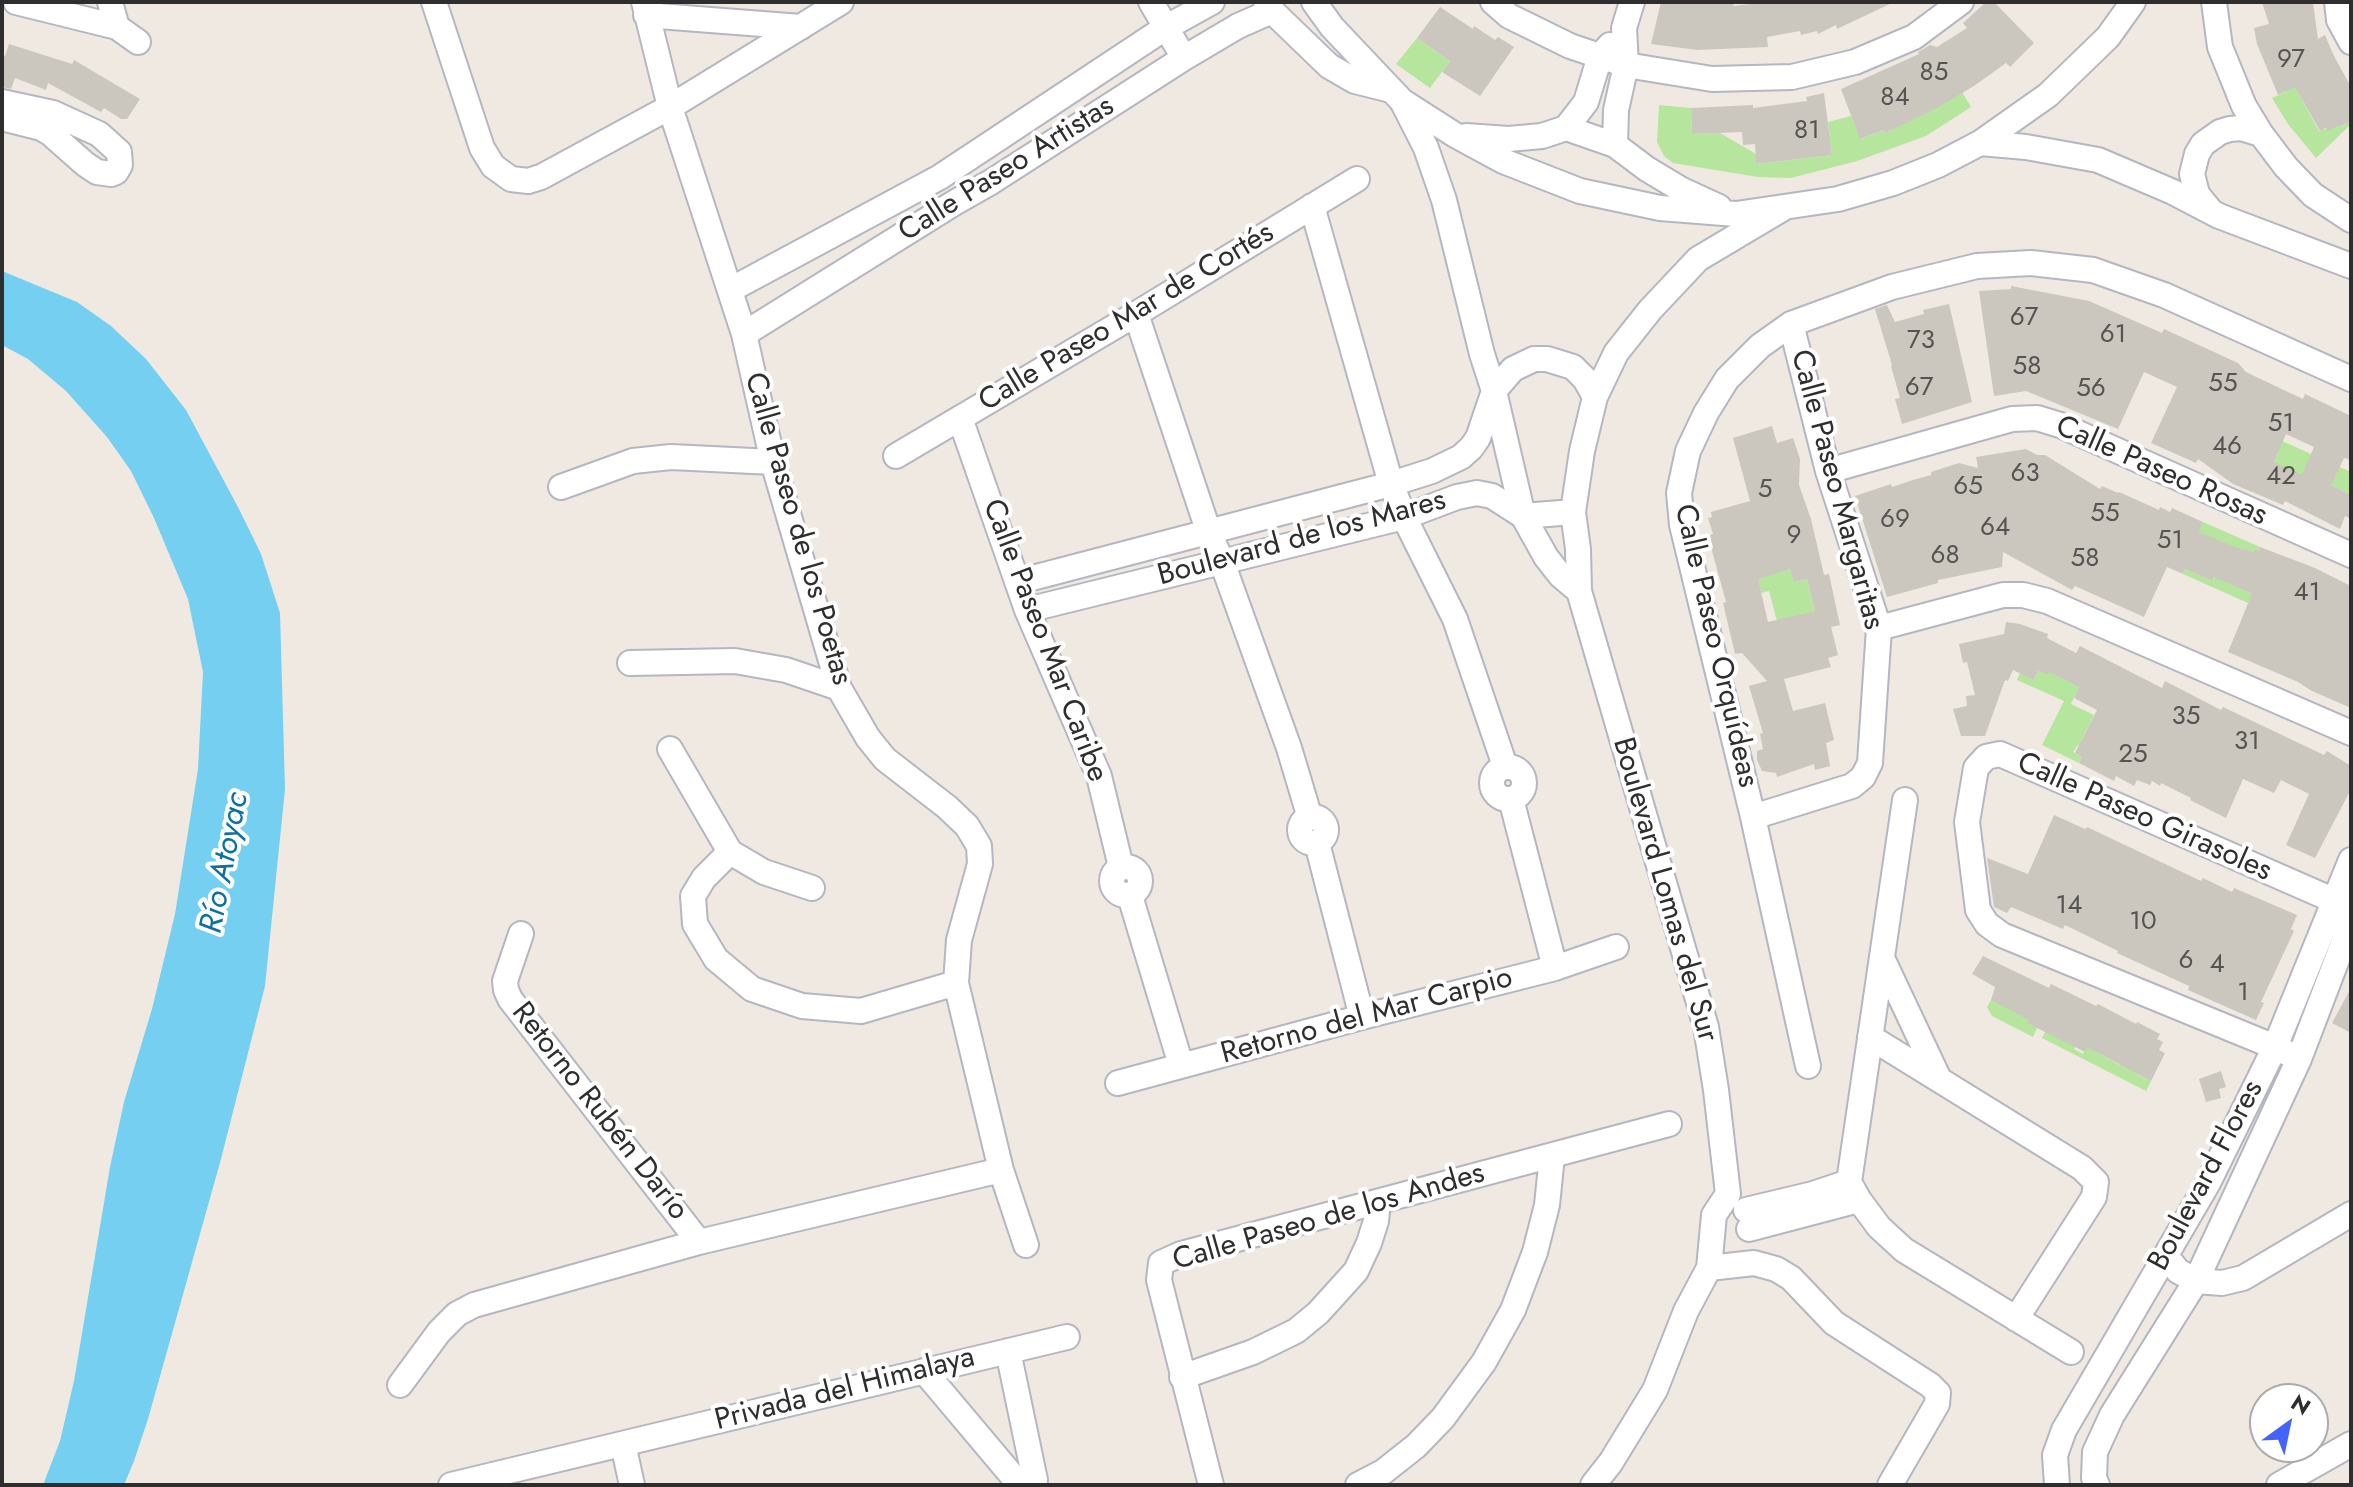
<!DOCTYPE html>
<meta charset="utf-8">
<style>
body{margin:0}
#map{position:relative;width:2353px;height:1487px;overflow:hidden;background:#efe9e1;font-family:Jost,sans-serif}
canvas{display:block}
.frame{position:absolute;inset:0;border:4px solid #2e2e2e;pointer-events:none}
.north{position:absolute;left:2249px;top:1383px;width:80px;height:80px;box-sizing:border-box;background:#fff;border:2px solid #ababab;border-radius:50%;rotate:33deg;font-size:22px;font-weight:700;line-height:32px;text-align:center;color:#2e2e2e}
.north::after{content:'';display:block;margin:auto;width:28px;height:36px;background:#4264fb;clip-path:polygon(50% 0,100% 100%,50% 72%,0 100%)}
</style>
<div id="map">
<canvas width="2353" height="1487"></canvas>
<div class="frame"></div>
<div class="north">N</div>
</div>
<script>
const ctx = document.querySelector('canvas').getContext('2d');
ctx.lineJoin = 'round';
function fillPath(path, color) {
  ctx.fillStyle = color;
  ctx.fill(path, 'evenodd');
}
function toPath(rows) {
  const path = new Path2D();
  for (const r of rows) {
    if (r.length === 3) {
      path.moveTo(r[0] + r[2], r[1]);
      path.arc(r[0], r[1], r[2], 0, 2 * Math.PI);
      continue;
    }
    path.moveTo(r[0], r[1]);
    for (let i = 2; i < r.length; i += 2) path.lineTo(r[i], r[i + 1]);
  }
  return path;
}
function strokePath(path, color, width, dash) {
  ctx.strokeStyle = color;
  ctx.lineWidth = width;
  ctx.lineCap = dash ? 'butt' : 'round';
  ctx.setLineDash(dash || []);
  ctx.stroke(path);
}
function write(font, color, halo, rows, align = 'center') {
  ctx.font = font + ' Jost,sans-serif';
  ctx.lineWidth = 8;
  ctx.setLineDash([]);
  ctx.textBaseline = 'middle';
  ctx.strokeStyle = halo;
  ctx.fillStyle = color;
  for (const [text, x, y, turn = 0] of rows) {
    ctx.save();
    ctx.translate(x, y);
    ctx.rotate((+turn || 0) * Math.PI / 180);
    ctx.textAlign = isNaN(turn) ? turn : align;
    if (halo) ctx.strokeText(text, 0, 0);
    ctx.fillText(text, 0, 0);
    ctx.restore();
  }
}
const green = toPath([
 [1417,38,1450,61,1430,88,1396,64],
 [2300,70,2300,96,2319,131,2339,125,2341,127,2351,121,2351,124,2316,158,2288,124,2272,98,2285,92],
 [1962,92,1971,107,1926,136,1857,161,1791,178,1758,177,1673,163,1664,156,1657,142,1659,105,1691,108,1692,134,1720,133,1756,154,1757,164,1832,155,1828,122,1851,116,1861,139,1884,130,1885,133],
 [2251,427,2351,472,2351,495,2329,484,2295,497,2274,462,2278,453],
 [2203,522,2260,547,2259,551,2254,549,2253,552,2243,548,2228,583,2256,596,2269,630,2242,619,2248,603,2183,574,2185,569,2213,581,2220,565,2199,532],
 [1790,569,1795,582,1807,579,1815,611,1777,621,1769,591,1761,593,1757,576],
 [2056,657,2079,687,2071,704,2094,715,2081,741,2089,746,2087,750,2078,745,2073,752,2082,757,2079,763,2042,745,2064,701,2017,680,2020,673,2034,680,2038,670],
 [1991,1000,2031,1017,2028,1023,2037,1028,2033,1037,1992,1016,1987,1007],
 [2045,1032,2077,1042,2074,1049,2083,1054,2094,1033,2107,1040,2100,1054,2120,1065,2134,1048,2141,1066,2137,1074,2151,1081,2146,1091,2042,1038]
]);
const water = toPath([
 [2,271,77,302,111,326,146,359,186,410,239,509,261,554,280,613,285,789,265,986,221,1159,148,1419,134,1461,124,1485,43,1485,60,1441,74,1381,110,1167,124,1102,152,1009,175,914,198,769,203,672,188,599,154,518,131,471,107,437,66,391,28,359,2,345]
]);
const building = toPath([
 [1661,2,1733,2,1734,6,1765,2,1894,2,1837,29,1836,25,1818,34,1817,31,1801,35,1800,31,1767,37,1768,47,1697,50,1651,44],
 [1986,2,1994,2,2034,43,2010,67,2006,63,1974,86,1935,109,1885,133,1884,130,1860,139,1841,89,1919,54,1918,52,1930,45,1937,47,1967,28,1963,23],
 [2262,2,2313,3,2318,39,2325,35,2334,56,2351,87,2351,121,2340,127,2339,125,2328,131,2326,128,2320,131,2295,87,2278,95,2257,44,2254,28,2269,24],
 [1440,7,1473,29,1474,26,1495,40,1498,37,1514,47,1480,96,1442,72,1450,61,1417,38],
 [9,44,72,64,74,60,140,99,127,119,121,119,104,108,101,112,48,83,46,90,15,78,11,89,2,87,2,55,5,56],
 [1824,93,1832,155,1756,164,1755,144,1743,145,1742,132,1692,134,1691,108,1753,105,1753,108,1807,101,1806,97],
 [2011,286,2089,301,2162,333,2164,329,2238,363,2246,372,2290,393,2303,399,2305,394,2351,416,2351,460,2344,458,2331,485,2351,495,2351,519,2345,516,2340,529,2285,501,2283,505,2233,484,2198,459,2196,463,2151,443,2177,387,2144,372,2118,429,2026,391,1994,396,1979,291,2011,289],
 [2286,434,2314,447,2302,475,2274,462],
 [1949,304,1972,402,1902,424,1895,399,1900,398,1891,366,1892,365,1875,309,1887,305,1895,322,1924,314,1923,310],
 [1772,426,1777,443,1793,438,1800,459,1799,485,1811,519,1824,575,1829,574,1840,625,1831,627,1838,655,1828,658,1831,667,1784,679,1793,711,1825,703,1834,740,1826,743,1830,766,1815,770,1814,764,1777,777,1776,773,1762,771,1757,760,1757,751,1763,749,1760,734,1763,733,1749,686,1767,681,1742,653,1735,654,1723,603,1726,602,1708,536,1713,534,1708,518,1712,517,1711,512,1750,501,1733,438],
 [1790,569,1794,582,1807,579,1815,611,1768,622,1758,579],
 [2026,449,2037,455,2045,455,2100,489,2102,486,2118,493,2119,492,2159,510,2160,507,2170,512,2172,508,2203,522,2199,532,2242,550,2243,548,2253,552,2254,549,2259,551,2260,547,2315,568,2351,586,2351,708,2312,691,2298,682,2228,652,2252,594,2214,577,2213,581,2185,569,2183,574,2167,567,2144,617,2075,586,2072,590,2003,552,2002,567,1938,580,1938,583,1887,597,1855,496,1891,484,1892,487,1913,480,1931,475,1931,472,1959,463,1978,468,1976,457],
 [2006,622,2020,624,2048,634,2047,638,2076,653,2080,646,2162,688,2165,681,2221,710,2223,707,2324,755,2327,751,2351,766,2351,789,2315,858,2286,845,2309,794,2281,780,2274,793,2243,779,2226,818,2190,800,2191,798,2161,783,2160,786,2152,781,2150,785,2137,780,2134,786,2116,776,2114,781,2079,763,2082,757,2075,753,2097,710,2074,698,2079,687,2049,672,2048,675,2038,670,2034,680,2013,670,2008,681,2005,680,1985,736,1961,736,1953,709,1967,706,1966,696,1975,695,1967,662,1963,663,1959,644,2004,634],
 [2054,815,2085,829,2087,827,2201,881,2203,878,2232,892,2234,888,2297,915,2291,929,2294,931,2261,1002,2264,1003,2256,1020,2188,990,2189,986,2117,953,2118,951,2065,925,2063,929,2011,907,2007,913,1994,907,1987,858,2028,874],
 [1983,956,2049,988,2051,984,2096,1006,2098,1004,2136,1024,2137,1022,2160,1034,2157,1039,2163,1042,2159,1050,2165,1053,2151,1081,2087,1047,2085,1052,2027,1023,2029,1020,1991,1000,1995,987,1972,974],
 [2351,988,2351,1033,2332,1023],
 [2221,1071,2226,1087,2219,1089,2221,1098,2206,1102,2199,1079]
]);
const minor = toPath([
 [16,2,117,27,138,42],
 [110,2,117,27],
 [434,2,482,148,493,166,511,179,528,181,541,177,670,107,841,2],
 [644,2,670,107,744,334,773,462,839,688,868,738,885,759,947,807,967,826,979,846,980,864,959,940,956,983,1001,1170,1026,1245],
 [1151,2,1184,58],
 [1266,2,1272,11,1329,66,1355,81,1391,90],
 [1314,2,1332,27,1402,101,1455,135,1503,161,1580,191,1660,208,1736,214,1838,199,1893,183,1938,165,1980,143,2048,95,2108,37,2133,2],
 [1493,2,1509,16,1570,46,1626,65,1712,79,1792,77,1855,62,1914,37,1961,2],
 [2214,2,2220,47,2244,106,2261,134,2286,167,2313,195,2351,220],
 [2337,2,2339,20,2351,42],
 [646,15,801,27],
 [2,102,53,113,99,134,119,152,120,165,116,172,111,174,97,172,85,164,50,133,41,128,2,118],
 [1403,103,1426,148,1444,200,1482,354,1494,391,1523,516,1546,557,1560,575,1579,591],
 [1566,128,1586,102,1600,56,1610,45],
 [1466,136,1509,139,1542,136,1566,128,1615,145,1647,169,1682,190,1719,207],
 [1980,143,2026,147,2098,160,2173,192,2219,216,2351,266],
 [1615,145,1616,110,1626,65,1624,28,1632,2],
 [1312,206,1391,484,1404,517,1455,619,1505,766],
 [2210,210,2197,194,2192,174,2197,154,2203,144,2220,132,2230,129,2241,128,2261,134],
 [730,290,940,177,1165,28,1212,2],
 [1136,314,1209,533,1222,562,1289,748,1310,818],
 [744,334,954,203,991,182,1184,58,1238,26,1272,11],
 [960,418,1027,610,1099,776,1121,867],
 [896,456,1136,314,1357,179],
 [1828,471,2012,419,2037,418,2060,425,2351,555],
 [561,487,633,461,671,457,773,462],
 [1017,582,1391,484,1432,471,1461,457,1471,448,1478,438,1494,391,1513,369,1534,359,1547,359,1573,367,1585,379,1595,397],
 [1027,610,1404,517,1457,497,1477,493,1492,496,1523,516,1573,512],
 [1879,628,2003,595,2023,595,2047,601,2351,733],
 [630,663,735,661,786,670,839,688],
 [670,749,730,852,764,872,812,888],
 [1508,783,16],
 [1511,799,1555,968],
 [1905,800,1849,1182,1859,1200,1879,1227,1904,1250,2071,1352],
 [1753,817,1852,786,1863,777,1870,763,1879,628,1828,471,1791,324],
 [1313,830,13],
 [1317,843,1362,1017],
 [730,852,704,878,693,896,695,924,716,959,752,989,802,1006,861,1011,956,983],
 [1126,881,14],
 [1130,896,1181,1065],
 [521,934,505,981,506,990,510,999,699,1242],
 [1882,958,1939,1079],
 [1870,1037,2082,1168,2096,1182,2094,1197,2016,1319],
 [2299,1059,2275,1047,2002,935,1987,924,1978,910,1967,822,1976,768,1986,757,2000,754,2351,908],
 [1808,1066,1753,817,1682,525,1679,493,1688,451,1706,413,1727,379,1760,346,1791,324,1892,287,1977,266,2031,263,2093,270,2164,295,2351,379],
 [1118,1083,1362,1017,1555,968,1616,947],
 [1728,1194,1716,1090,1706,1027,1579,591,1578,549,1573,512,1582,451,1595,397,1616,353,1650,310,1698,259,1782,209],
 [1746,1210,1813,1194,1849,1182],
 [1749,1229,1859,1200],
 [2166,1256,2178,1271,2196,1281,2222,1283,2243,1278,2351,1214],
 [1709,1268,1754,1263,1776,1269,1791,1278,1834,1323,1930,1385,1938,1393,1937,1404,1890,1485],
 [1008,1351,1035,1480,1034,1485],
 [924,1371,1020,1485],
 [1182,1377,1253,1352,1296,1331,1318,1313,1356,1271,1369,1243,1376,1221,1378,1202],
 [400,1385,439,1332,457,1314,474,1305,699,1242,1001,1170],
 [623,1444,632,1485],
 [451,1485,1067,1337],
 [1211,1485,1159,1280,1161,1263,1181,1254,1669,1124],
 [1358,1485,1383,1472,1416,1446,1443,1418,1484,1362,1513,1310,1535,1252,1547,1205,1552,1156],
 [1593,1485,1611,1462,1655,1390,1686,1311,1709,1268,1714,1215,1728,1194],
 [2057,1485,2055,1455,2064,1430,2208,1183,2275,1047,2351,860],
 [2097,1485,2094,1478,2095,1452,2112,1415,2196,1281,2299,1059,2351,923],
 [2279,1485,2351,1444]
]);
const numberNames = [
 ["97",2291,61],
 ["85",1934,74],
 ["84",1895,99],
 ["81",1807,132],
 ["67",2024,319],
 ["61",2113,336],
 ["73",1921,342],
 ["58",2027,368],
 ["55",2223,385],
 ["67",1919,389],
 ["56",2091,390],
 ["51",2281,425],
 ["46",2227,448],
 ["63",2025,475],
 ["42",2281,478],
 ["65",1968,488],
 ["5",1765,491],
 ["55",2105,515],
 ["69",1895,521],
 ["64",1995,529],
 ["9",1794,537],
 ["51",2170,542],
 ["68",1945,557],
 ["58",2085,560],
 ["41",2307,594],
 ["35",2186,718],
 ["31",2247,743],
 ["25",2133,756],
 ["14",2069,907],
 ["10",2143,923],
 ["6",2186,962],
 ["4",2217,966],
 ["1",2243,994]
];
const streetNames = [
 ["Calle Paseo Artistas",1007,170,-32],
 ["Calle Paseo Mar de Cortés",1127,318,-31],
 ["Calle Paseo Rosas",2161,472,24],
 ["Calle Paseo Margaritas",1836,490,75],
 ["Calle Paseo de los Poetas",797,529,74],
 ["Boulevard de los Mares",1302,539,-15],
 ["Calle Paseo Mar Caribe",1044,641,69],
 ["Calle Paseo Orquídeas",1715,646,77],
 ["Calle Paseo Girasoles",2144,818,24],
 ["Boulevard Lomas del Sur",1664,890,74],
 ["Retorno del Mar Carpio",1367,1017,-15],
 ["Retorno Rubén Darío",599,1112,52],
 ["Boulevard Flores",2207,1176,-62],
 ["Calle Paseo de los Andes",1329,1218,-16],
 ["Privada del Himalaya",845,1390,-14]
];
const waterNames = [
 ["Río Atoyac",226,863,-79]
];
fillPath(green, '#b6e59e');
fillPath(water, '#75cff0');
fillPath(building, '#cbc7bf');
strokePath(minor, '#b4b7c1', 28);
strokePath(minor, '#fff', 24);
write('26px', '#555452', null, numberNames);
write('30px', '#2e2e2e', '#fff', streetNames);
write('italic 32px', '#0d6fa3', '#fff', waterNames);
</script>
